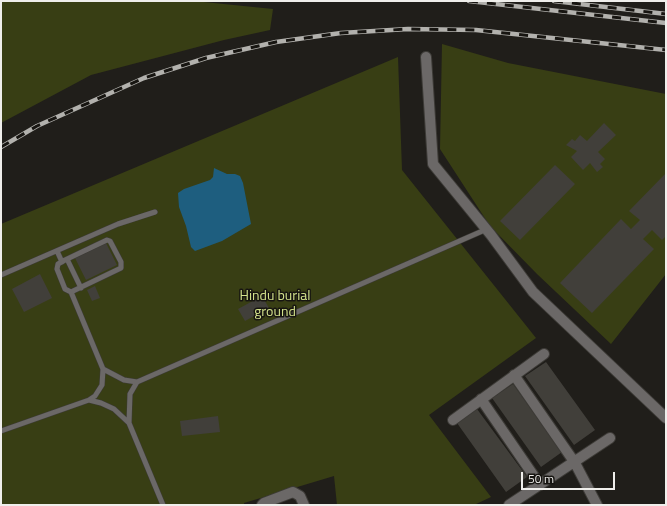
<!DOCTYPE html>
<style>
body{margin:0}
#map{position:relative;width:667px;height:506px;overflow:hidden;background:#201e1a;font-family:"Titillium Web",sans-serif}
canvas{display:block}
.frame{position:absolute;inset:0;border:2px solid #efeeeb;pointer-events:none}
.scale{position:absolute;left:521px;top:472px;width:94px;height:18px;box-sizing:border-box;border:2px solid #efeeeb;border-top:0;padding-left:5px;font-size:12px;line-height:14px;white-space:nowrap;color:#efeeeb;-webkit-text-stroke:3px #171511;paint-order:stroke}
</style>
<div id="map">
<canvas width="667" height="506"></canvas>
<div class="frame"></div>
<div class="scale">50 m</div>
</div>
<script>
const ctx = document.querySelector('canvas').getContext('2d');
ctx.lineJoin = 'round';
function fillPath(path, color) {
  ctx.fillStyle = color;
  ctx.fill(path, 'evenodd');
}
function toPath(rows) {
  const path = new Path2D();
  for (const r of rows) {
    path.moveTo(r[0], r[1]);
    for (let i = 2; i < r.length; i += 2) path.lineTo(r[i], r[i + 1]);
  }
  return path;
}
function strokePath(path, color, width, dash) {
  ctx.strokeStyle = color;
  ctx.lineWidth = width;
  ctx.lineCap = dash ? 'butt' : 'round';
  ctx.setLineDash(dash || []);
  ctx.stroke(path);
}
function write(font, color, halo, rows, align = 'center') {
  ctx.font = font + ' "Titillium Web",sans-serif';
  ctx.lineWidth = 3;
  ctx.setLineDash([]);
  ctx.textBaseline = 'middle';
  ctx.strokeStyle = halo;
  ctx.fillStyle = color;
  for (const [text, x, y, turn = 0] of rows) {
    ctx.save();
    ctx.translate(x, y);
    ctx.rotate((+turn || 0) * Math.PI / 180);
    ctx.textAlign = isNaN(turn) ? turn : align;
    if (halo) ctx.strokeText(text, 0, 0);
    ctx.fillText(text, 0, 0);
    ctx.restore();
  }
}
const green = toPath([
 [1,1,194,1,273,9,270,30,224,40,91,75,1,123],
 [442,44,508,63,666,94,666,274,611,344,537,274,490,226,440,149],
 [398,57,402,170,536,338,429,415,491,497,474,505,337,505,334,476,244,503,244,505,1,505,1,224]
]);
const water = toPath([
 [214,168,227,174,235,174,240,176,243,183,251,224,222,241,195,251,191,247,186,226,179,207,178,193,184,189,210,180,213,177]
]);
const building = toPath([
 [604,123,616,135,598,152,605,159,600,164,603,167,597,172,590,163,583,170,571,157,577,151,566,145,572,139,575,141,580,135,587,141],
 [555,165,575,184,520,240,500,221],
 [666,173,666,236,662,240,652,230,643,239,654,249,592,313,560,283,621,219,631,229,640,220,629,211],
 [106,243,117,265,86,280,75,258],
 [40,274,52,298,24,312,12,289],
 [95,286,100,298,92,301,87,290],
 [262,296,269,308,245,321,238,309],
 [546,362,595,430,574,445,525,376],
 [513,384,562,452,541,467,492,398],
 [477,409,527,477,506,492,457,423],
 [218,416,220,432,182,436,180,421]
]);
const lane = toPath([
 [57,251,62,262],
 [67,259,81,288],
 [1,275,118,224,155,212],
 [103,369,124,380,137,382,487,229],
 [137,382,130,394,129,423,163,505],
 [89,400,101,403,114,409,129,423],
 [1,431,89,400,95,396,102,385,103,369,71,292,65,289,57,269,58,264,65,260,107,240,110,241,121,262,121,268,71,292]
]);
const street = toPath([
 [426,57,433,164,491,235,533,292,666,418],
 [514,375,575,463,597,505],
 [481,399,540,485],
 [453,420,544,354],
 [262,505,264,503,293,492,300,496,304,505],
 [509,505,610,438]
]);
const rail = toPath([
 [469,1,666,23],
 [554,1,666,14],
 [1,147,37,126,144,78,206,58,276,42,341,33,408,29,476,30,666,50]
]);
const parkNames = [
 ["Hindu burial",275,297],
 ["ground",275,313]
];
fillPath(green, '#383e14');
fillPath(water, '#1e5e7f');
fillPath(building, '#413f3a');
strokePath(lane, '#3d3b37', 6);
strokePath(street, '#3d3b37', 12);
strokePath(lane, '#6b6867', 5);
strokePath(street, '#6b6867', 10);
strokePath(rail, '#b2b1ad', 4.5);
strokePath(rail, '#171511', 3, [9]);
write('14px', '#d5e48c', '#171511', parkNames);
</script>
